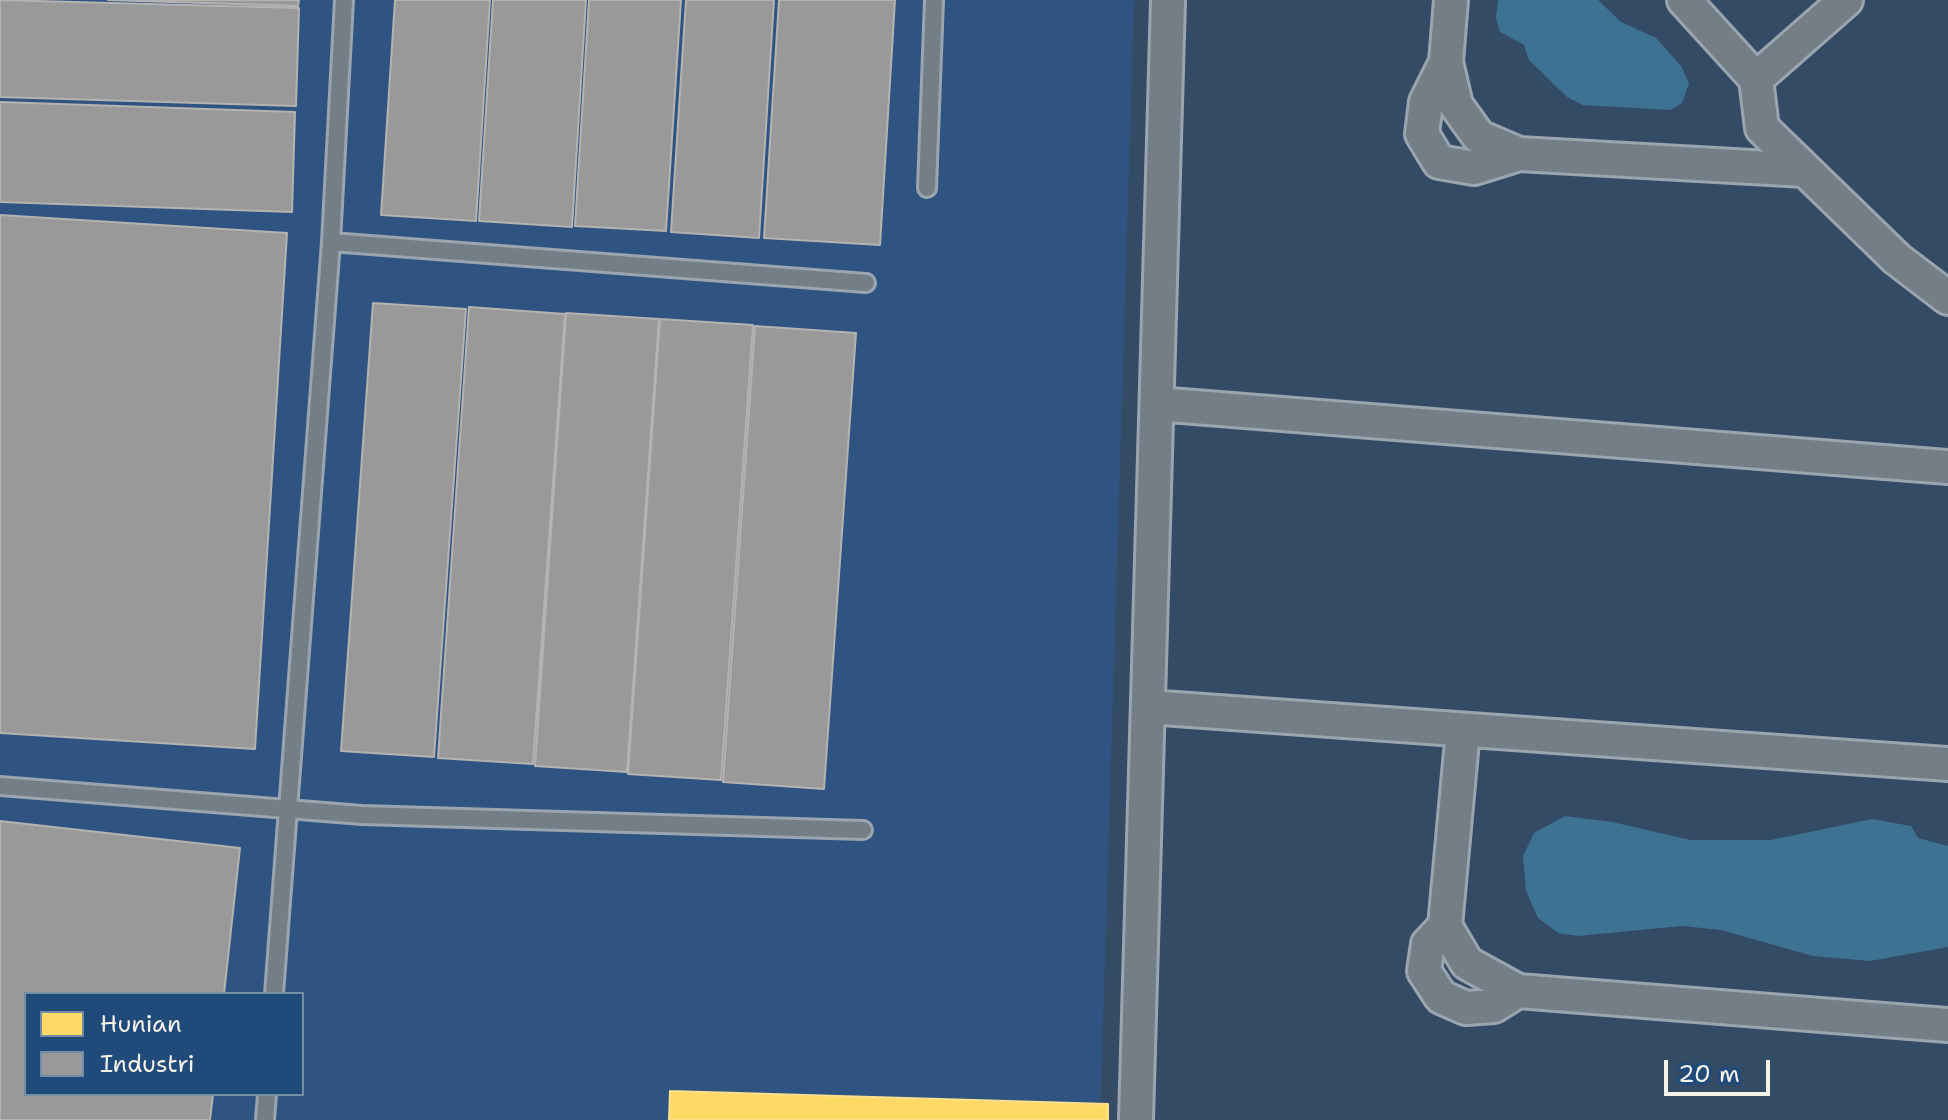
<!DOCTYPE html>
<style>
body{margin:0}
#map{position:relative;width:1948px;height:1120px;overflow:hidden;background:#344b65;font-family:"Shantell Sans",sans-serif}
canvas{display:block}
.legend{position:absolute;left:24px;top:992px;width:280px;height:104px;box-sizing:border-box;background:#1f4a7a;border:2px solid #748da6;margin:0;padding:10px 14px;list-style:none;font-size:24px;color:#f4f1e8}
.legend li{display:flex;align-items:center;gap:16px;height:40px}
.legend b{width:40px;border:2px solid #748da6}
.scale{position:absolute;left:1664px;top:1060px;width:106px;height:36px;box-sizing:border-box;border:4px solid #f4f1e8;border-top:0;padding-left:10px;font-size:24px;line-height:28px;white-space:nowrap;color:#f4f1e8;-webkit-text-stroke:6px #1f4a7a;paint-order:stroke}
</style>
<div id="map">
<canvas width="1948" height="1120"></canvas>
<ul class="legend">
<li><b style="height:22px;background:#ffd966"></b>Hunian</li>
<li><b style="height:22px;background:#999"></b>Industri</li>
</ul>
<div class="scale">20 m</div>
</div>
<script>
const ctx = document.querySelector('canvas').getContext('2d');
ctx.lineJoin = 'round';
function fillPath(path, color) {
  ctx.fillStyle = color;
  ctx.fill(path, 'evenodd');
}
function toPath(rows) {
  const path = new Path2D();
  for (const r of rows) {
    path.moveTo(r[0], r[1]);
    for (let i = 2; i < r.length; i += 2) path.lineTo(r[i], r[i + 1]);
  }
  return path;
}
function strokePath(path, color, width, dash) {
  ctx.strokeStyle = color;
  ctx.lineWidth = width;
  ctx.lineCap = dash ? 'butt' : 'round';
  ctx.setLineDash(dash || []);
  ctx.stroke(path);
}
const built = toPath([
 [0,0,1134,0,1100,1120,0,1120],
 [26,994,302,994,302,1094,26,1094]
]);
const water = toPath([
 [1498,0,1598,0,1621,22,1656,38,1681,66,1689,83,1682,103,1671,110,1583,105,1567,97,1529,60,1524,45,1500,32,1496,18],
 [1565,816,1612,822,1691,840,1771,840,1872,819,1911,826,1918,838,1948,846,1948,947,1870,961,1813,956,1721,930,1682,926,1578,936,1558,933,1538,918,1526,891,1523,856,1534,833]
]);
const homes = toPath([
 [670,1091,1108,1104,1108,1120,669,1120,670,1091]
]);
const industry = toPath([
 [0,0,299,8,296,106,0,97,0,0],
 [108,0,299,0,298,6,108,0],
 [395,0,490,0,476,221,381,215,395,0],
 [493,0,586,0,572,227,479,221,493,0],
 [589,0,681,0,666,231,575,226,589,0],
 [686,0,774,0,759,238,671,232,686,0],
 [779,0,895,0,880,245,764,238,779,0],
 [0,102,295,112,292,212,0,202,0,102],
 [0,215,287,233,255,749,0,733,0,215],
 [373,303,466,309,434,757,341,751,373,303],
 [469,307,565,314,533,764,438,758,469,307],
 [566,313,659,319,627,772,535,766,566,313],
 [660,319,753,325,721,780,628,774,660,319],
 [755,326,856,333,824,789,723,782,755,326],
 [0,821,240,848,224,994,26,994,26,1094,213,1094,210,1120,0,1120,0,821]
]);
const service = toPath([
 [927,188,934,0],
 [331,242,866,283],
 [0,786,362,815,863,830],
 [274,994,331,242,344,0],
 [265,1120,267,1094]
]);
const minor = toPath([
 [1451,0,1446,62,1456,105,1479,137,1519,154,1805,170],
 [1684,0,1756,79,1762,128,1897,259,1948,298],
 [1446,62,1426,102,1422,134,1439,162,1474,168,1519,154],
 [1756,79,1846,0],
 [1157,404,1948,467],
 [1148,707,1948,764],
 [1463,730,1445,926,1467,963,1518,991,1948,1025],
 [1445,926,1428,944,1424,971,1441,997,1466,1008,1494,1006,1518,991],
 [1136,1120,1168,0]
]);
fillPath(built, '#2f5482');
fillPath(water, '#3d7292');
fillPath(homes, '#ffd966');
strokePath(homes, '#fce08d', 2);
fillPath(industry, '#999');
strokePath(industry, '#b4b3b1', 2);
strokePath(service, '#9ba5af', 22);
strokePath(minor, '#9ba5af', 38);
strokePath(service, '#737e87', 16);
strokePath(minor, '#737e87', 32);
</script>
